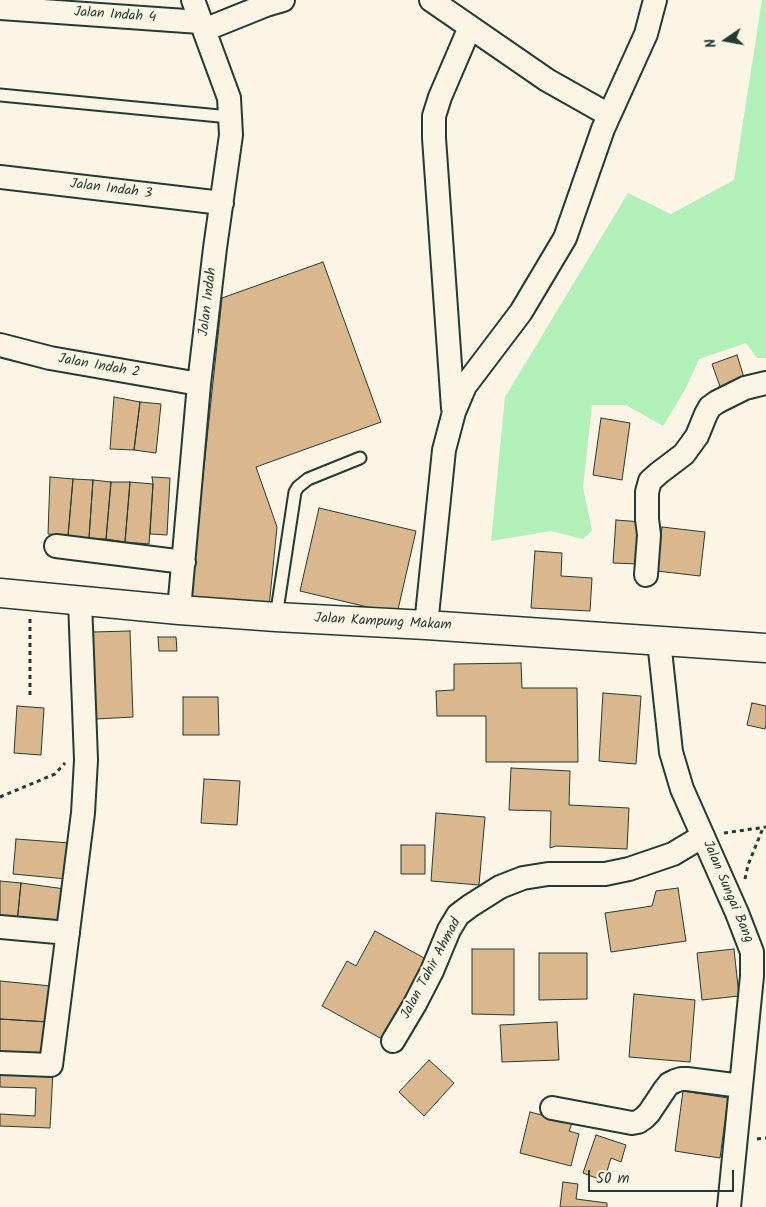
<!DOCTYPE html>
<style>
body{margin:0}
#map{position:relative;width:766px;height:1207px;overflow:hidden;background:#fcf5e5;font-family:Kalam,sans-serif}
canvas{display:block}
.north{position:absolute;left:701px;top:15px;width:50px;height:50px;-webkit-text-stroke:4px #fcf5e5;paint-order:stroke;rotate:258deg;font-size:14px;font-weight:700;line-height:20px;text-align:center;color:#1f3d34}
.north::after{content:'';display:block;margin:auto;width:18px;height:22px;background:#1f3d34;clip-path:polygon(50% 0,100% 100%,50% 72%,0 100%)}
.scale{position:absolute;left:588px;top:1170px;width:146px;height:22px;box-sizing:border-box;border:2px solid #1f3d34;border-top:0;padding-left:6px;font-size:15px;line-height:18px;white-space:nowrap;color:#1f3d34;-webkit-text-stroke:4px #fcf5e5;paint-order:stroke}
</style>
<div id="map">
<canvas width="766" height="1207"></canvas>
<div class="north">N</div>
<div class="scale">50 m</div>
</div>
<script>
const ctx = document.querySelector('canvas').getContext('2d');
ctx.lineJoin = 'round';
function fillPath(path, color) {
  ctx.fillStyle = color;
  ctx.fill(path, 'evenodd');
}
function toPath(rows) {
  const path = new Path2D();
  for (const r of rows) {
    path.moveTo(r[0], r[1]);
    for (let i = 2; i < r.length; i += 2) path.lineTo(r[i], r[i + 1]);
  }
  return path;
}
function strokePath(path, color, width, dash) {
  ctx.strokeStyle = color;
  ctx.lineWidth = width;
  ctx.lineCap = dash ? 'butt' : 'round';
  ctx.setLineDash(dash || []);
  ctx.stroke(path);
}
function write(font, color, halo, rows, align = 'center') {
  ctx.font = font + ' Kalam,sans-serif';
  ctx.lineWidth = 4;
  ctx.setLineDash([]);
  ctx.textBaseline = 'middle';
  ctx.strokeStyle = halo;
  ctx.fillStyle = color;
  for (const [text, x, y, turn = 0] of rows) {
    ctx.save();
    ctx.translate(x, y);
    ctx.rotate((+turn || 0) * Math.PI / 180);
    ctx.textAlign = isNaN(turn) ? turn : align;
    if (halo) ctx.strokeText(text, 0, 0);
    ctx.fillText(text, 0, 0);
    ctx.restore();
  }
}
const green = toPath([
 [762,0,766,0,766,358,757,358,746,343,699,359,686,388,663,426,626,405,592,405,583,488,592,530,583,539,551,531,491,541,505,397,628,193,671,214,734,180]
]);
const building = toPath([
 [323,262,381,422,256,467,277,527,269,607,190,598,222,298,323,262],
 [737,355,746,384,722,392,712,364,737,355],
 [114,397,140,402,134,450,110,449,114,397],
 [140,402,161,404,156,453,134,450,140,402],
 [601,418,630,423,622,480,593,475,601,418],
 [50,477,73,479,68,536,48,534,50,477],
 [152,477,170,478,167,535,150,534,153,484,152,477],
 [73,479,93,480,89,538,68,536,73,479],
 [93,480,111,482,106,539,89,538,93,480],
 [111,482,130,482,125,542,106,539,111,482],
 [130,482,153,484,149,544,125,542,130,482],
 [319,508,416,531,397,614,300,591,319,508],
 [616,520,642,522,639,564,613,563,616,520],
 [662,527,705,532,700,576,657,571,662,527],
 [535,551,562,553,561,576,592,578,590,611,531,608,535,551],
 [130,631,133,717,96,719,93,632,130,631],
 [158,637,176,637,177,651,159,651,158,637],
 [521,663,522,688,577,688,578,762,486,762,486,716,437,716,436,691,454,690,454,664,521,663],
 [603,693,641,696,636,764,599,761,603,693],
 [183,697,218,697,219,735,183,735,183,697],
 [752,703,766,706,766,724,765,729,747,725,752,703],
 [17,706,44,708,41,755,14,753,17,706],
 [511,768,570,771,569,805,629,808,627,849,556,846,550,848,551,811,509,810,511,768],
 [204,779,240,781,237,825,201,823,204,779],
 [436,813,485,817,479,885,431,881,436,813],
 [16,839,70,843,67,879,13,874,16,839],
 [401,845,425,845,425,874,401,874,401,845],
 [0,881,21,883,17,923,0,922,0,881],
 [21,883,65,889,61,928,17,923,21,883],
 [678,888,686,941,611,952,605,913,652,906,656,891,678,888],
 [375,931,426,959,382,1039,322,1006,347,961,356,966,375,931],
 [472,949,514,949,514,1015,472,1014,472,949],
 [734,949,739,996,702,1000,697,953,734,949],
 [539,953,587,953,587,999,539,1000,539,953],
 [0,981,51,986,48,1022,0,1019,0,981],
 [634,994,695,1000,690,1062,629,1057,634,994],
 [0,1019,48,1022,45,1059,0,1056,0,1019],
 [557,1022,559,1060,502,1062,500,1025,557,1022],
 [429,1060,454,1083,424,1116,399,1092,429,1060],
 [0,1069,53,1071,50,1128,0,1126,0,1114,35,1116,36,1088,0,1087,0,1069],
 [683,1091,728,1098,720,1158,675,1151,683,1091],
 [530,1112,572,1123,569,1131,579,1134,571,1166,520,1153,530,1112],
 [596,1135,626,1145,621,1162,611,1158,604,1181,583,1173,596,1135],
 [563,1182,578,1184,576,1199,607,1203,607,1207,560,1207,563,1182]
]);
const path = toPath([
 [30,695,30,619],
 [0,797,55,774,65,763],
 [724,833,766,827],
 [745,879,748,865,763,828],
 [757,1139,766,1138]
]);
const service = toPath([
 [0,95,230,117],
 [276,617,295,492,298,487,308,479,360,458]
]);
const minor = toPath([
 [431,0,547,80,609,115],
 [0,8,200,22],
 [204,30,266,5,283,0],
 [0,177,222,203],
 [0,345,50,358,199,384],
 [453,408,434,138,434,116,440,97,470,27],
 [56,546,184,562],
 [646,575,649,535,647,519,647,492,650,481,659,473,684,454,697,436,706,414,710,407,717,402,745,388,766,383],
 [179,610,199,384,215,248,231,135,229,98,193,0],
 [426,625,444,450,454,412,465,386,521,312,565,238,603,129,646,34,655,0],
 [659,641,671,752,682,789,737,913,752,952,752,976,729,1207],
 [0,927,68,933],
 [393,1041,415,1004,432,971,449,930,458,915,470,906,500,887,523,878,548,874,605,874,629,869,673,854,703,836],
 [0,1063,51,1065,83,813,86,760,80,601],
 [552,1108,632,1123,638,1122,644,1118,649,1113,665,1089,669,1084,675,1081,681,1079,687,1079,741,1086]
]);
const tertiary = toPath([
 [0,593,179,610,276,617,426,625,766,648]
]);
const streetNames = [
 ["Jalan Indah 4",115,16,4],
 ["Jalan Indah 3",111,190,7],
 ["Jalan Indah",209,302,-83],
 ["Jalan Indah 2",99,367,10],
 ["Jalan Kampung Makam",383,623,3],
 ["Jalan Sungai Bang",727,892,67],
 ["Jalan Tahir Ahmad",432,969,-62]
];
fillPath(green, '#b1f0b8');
fillPath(building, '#dbb78d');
strokePath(building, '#1f3d34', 1);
strokePath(service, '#1f3d34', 15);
strokePath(minor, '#1f3d34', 26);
strokePath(tertiary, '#1f3d34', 31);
strokePath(path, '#1f3d34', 3, [4, 4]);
strokePath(service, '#fcf5e5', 11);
strokePath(minor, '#fcf5e5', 22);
strokePath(tertiary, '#fcf5e5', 28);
write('14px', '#1f3d34', '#fcf5e5', streetNames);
</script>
